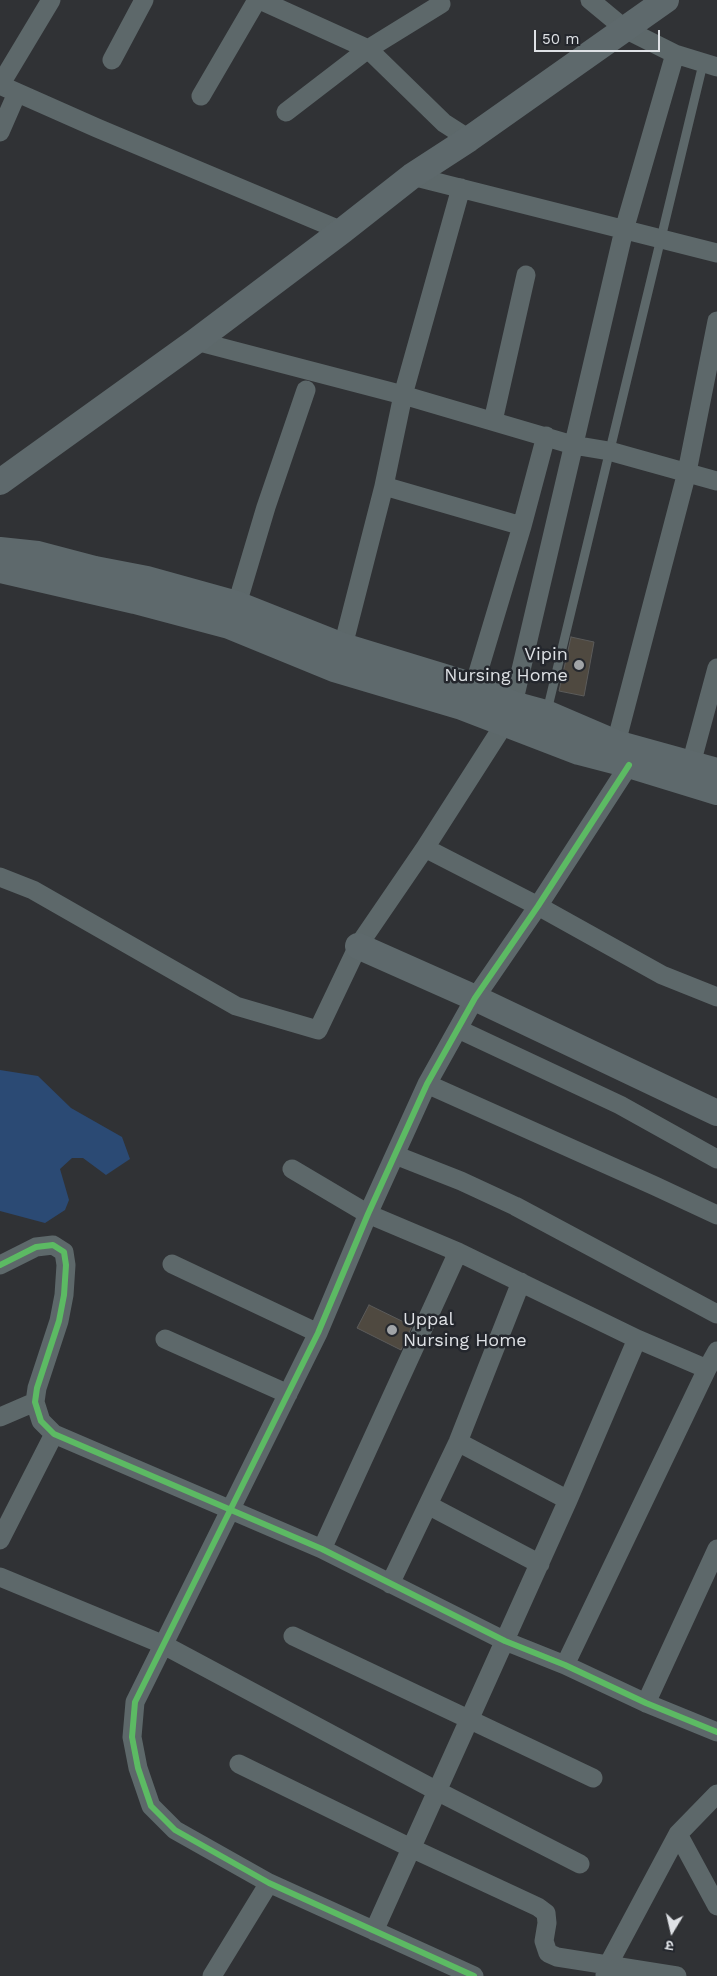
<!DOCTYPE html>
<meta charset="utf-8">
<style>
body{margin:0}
#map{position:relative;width:717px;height:1976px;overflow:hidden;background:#303235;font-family:"Work Sans","Noto Sans Devanagari",sans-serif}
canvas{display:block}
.north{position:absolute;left:647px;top:1906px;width:50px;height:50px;-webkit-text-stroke:4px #24272d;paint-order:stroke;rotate:189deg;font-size:14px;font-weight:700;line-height:20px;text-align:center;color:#dee1e5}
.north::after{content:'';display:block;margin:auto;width:18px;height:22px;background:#dee1e5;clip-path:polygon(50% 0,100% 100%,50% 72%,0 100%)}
.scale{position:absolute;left:534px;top:30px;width:126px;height:22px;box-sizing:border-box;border:2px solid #dee1e5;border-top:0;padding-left:6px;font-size:15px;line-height:18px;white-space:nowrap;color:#dee1e5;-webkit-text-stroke:4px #24272d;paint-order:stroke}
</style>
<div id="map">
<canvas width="717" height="1976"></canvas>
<div class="north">उ</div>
<div class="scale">50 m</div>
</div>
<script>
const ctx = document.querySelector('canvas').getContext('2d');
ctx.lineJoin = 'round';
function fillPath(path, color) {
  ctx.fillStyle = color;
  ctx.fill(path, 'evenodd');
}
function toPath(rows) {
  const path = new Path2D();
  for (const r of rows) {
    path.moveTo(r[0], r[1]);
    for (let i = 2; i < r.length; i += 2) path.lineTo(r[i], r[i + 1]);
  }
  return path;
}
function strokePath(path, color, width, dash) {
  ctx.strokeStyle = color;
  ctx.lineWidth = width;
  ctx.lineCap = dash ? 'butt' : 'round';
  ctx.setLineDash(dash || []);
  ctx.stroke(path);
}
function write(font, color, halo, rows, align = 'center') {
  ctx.font = font + ' "Work Sans",sans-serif';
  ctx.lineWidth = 5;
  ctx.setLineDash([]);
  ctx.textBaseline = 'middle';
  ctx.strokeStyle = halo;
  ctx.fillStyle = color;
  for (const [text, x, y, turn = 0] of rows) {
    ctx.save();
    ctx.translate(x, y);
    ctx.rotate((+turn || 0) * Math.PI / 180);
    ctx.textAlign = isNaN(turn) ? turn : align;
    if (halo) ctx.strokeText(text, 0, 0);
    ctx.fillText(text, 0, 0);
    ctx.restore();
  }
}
const water = toPath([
 [0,1070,38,1076,71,1108,122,1137,130,1159,106,1175,83,1158,72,1158,60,1169,69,1200,65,1210,45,1223,0,1211]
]);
const building = toPath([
 [571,637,594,642,584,696,559,691,571,637],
 [369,1305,412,1326,401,1350,357,1328,369,1305]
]);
const lane = toPath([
 [547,711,703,64]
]);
const street = toPath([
 [260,0,368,49,444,123,469,139],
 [590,0,625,29,675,54,717,67],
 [112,60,144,0],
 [0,85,97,128,342,231],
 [0,85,51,0],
 [201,96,257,0],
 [286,112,368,49,441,4],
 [0,132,17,93],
 [412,176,717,253],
 [196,341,403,395,573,445,609,451,717,481],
 [493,421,526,275],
 [384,486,522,526],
 [237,604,266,507,306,390],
 [343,646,384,486,403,395,461,188],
 [474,686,522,526,546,436],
 [513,704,624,230,675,54],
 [616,743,687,472,717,321],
 [691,764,717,668],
 [425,848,538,906,662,975,717,997],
 [0,877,33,890,236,1006,318,1030,358,946,425,848,505,723],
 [458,1029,620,1105,717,1159],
 [427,1084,655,1186,717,1215],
 [395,1155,461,1181,515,1206,717,1314],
 [292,1169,368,1214,458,1252,637,1339,707,1369,717,1351],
 [172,1264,318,1333],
 [0,1265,36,1247,53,1245,64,1252,66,1265,64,1295,59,1321,37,1388,35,1402,41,1421,54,1434,322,1549,505,1641,565,1665,646,1703,717,1732],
 [165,1339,288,1394],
 [0,1417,35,1402],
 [458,1442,568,1500],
 [428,1505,540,1564],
 [0,1540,54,1434],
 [322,1549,458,1252],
 [0,1577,162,1644,437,1791,580,1864],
 [390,1584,458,1442,521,1282],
 [293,1636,593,1778],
 [565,1665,707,1369],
 [646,1703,717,1549],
 [239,1764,411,1848,538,1907,546,1913,547,1923,544,1941,548,1953,557,1957,677,1976],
 [678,1834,717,1906],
 [374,1931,568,1500,637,1339],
 [605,1975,608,1965,678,1834,717,1794],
 [212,1976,269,1883],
 [474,1976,269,1883,175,1830,151,1806,138,1768,132,1737,135,1702,318,1333,368,1214,427,1084,475,998,538,906,629,765]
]);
const secondary = toPath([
 [0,482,196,341,342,231,412,176,469,139,666,0],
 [0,550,38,554,95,569,147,579,237,604,343,646,474,686,513,704,546,713,616,743,717,771],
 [0,570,135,601,229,626,334,669,462,707,579,752,629,765,717,792],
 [358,946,475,998,717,1113]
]);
const cycleway = toPath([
 [0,1265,36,1247,53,1245,64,1252,66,1265,64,1295,59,1321,37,1388,35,1402,41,1421,54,1434,322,1549,505,1641,565,1665,646,1703,717,1732],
 [474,1976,269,1883,175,1830,151,1806,138,1768,132,1737,135,1702,318,1333,368,1214,427,1084,475,998,538,906,629,765]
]);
const markers = [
 [579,665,6,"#a1a4a7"],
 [392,1330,6,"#a1a4a7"]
];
const poiNames = [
 ["Vipin",568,655],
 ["Nursing Home",568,676],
 ["Uppal",403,1320,"left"],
 ["Nursing Home",403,1341,"left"]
];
fillPath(water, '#2b4a74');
fillPath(building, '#4f4940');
strokePath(building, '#5b5b5a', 1);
strokePath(lane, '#5d686a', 9);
strokePath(street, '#5d686a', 19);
strokePath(secondary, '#5e696c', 26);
strokePath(cycleway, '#5cba63', 6);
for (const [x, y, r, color] of markers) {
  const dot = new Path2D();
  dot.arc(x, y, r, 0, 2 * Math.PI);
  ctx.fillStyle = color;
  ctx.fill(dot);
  strokePath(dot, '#24272d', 2);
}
write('18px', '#dee1e5', '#24272d', poiNames, 'right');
</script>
